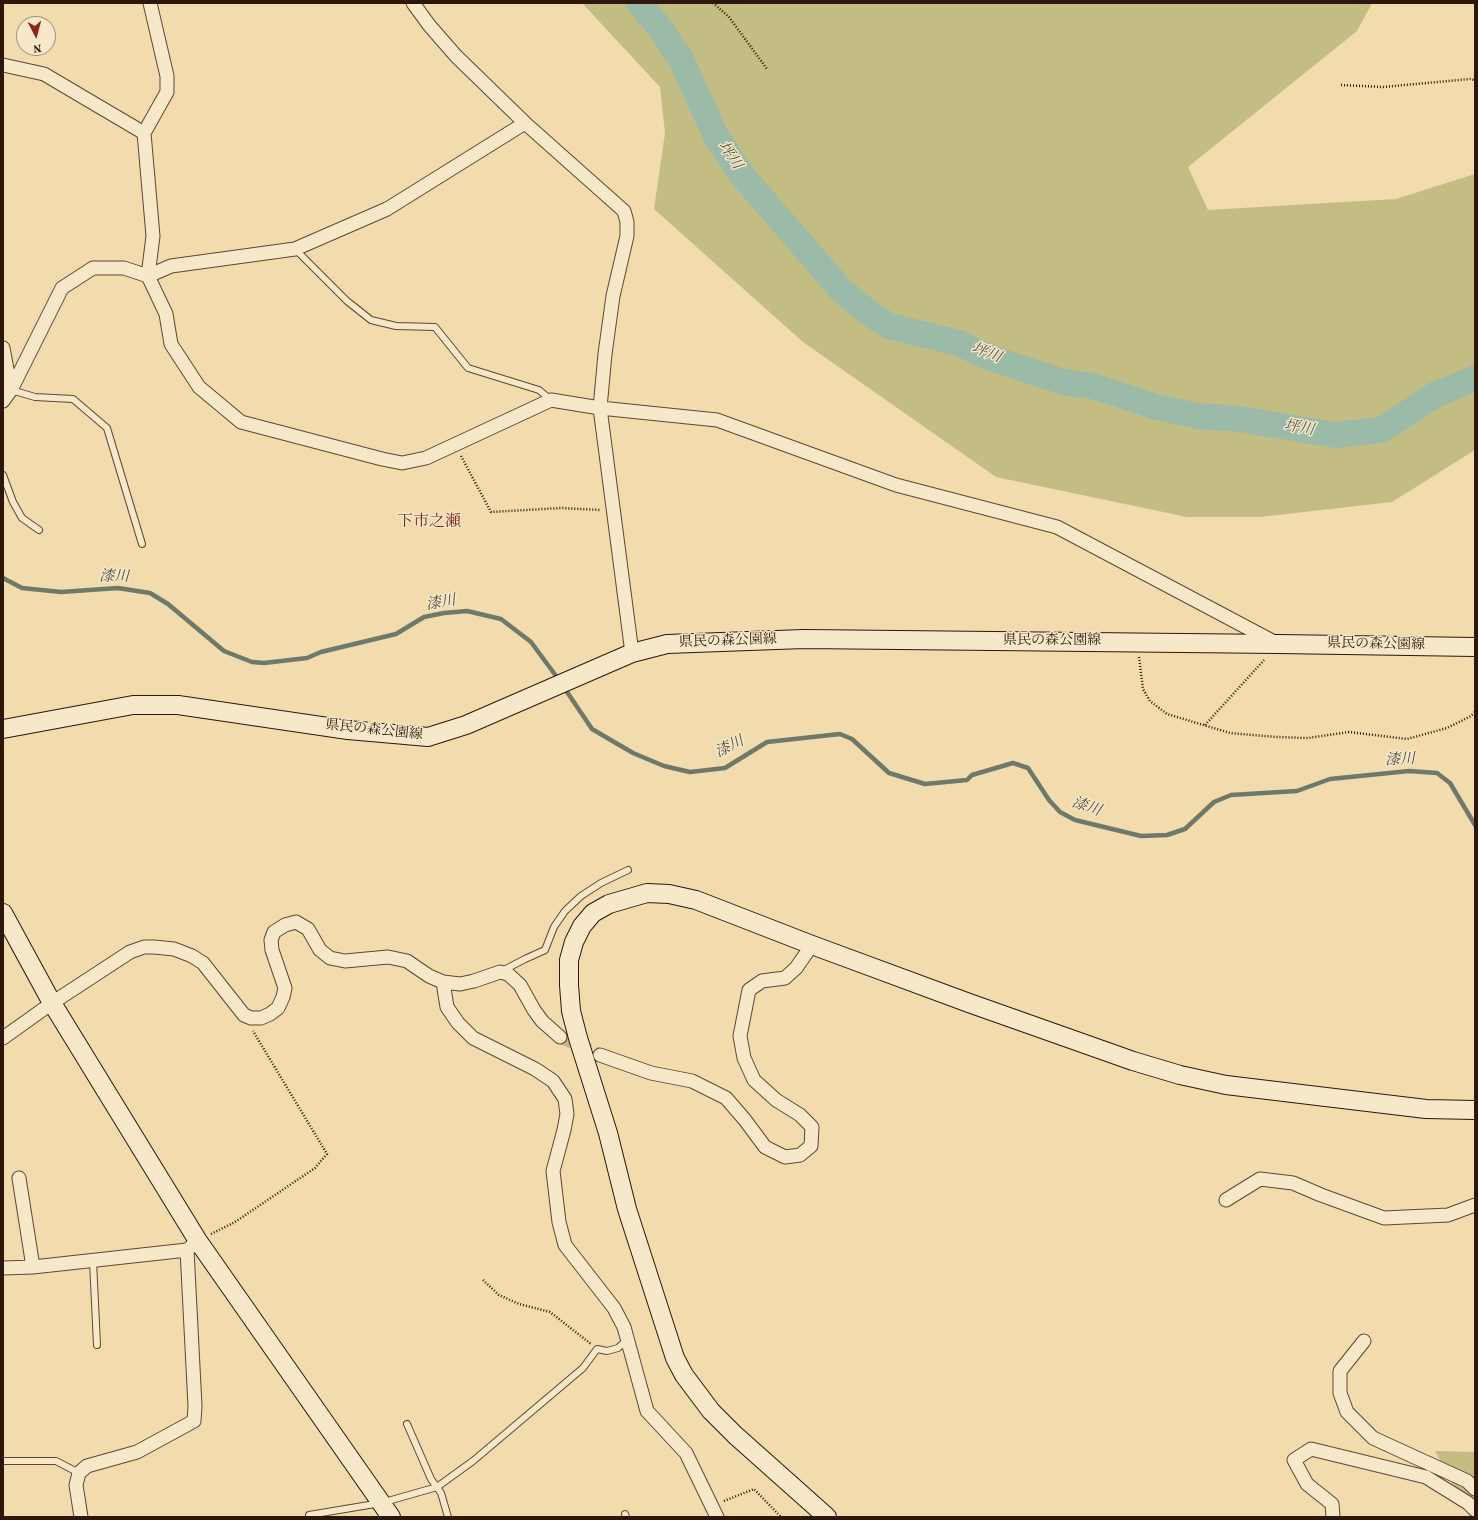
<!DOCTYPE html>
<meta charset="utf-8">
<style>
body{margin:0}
#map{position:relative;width:1478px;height:1520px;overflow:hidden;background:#f2dbac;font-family:Vollkorn,serif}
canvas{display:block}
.frame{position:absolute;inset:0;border:4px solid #2d160c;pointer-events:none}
.north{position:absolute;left:16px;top:16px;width:40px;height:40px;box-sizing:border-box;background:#f7e8c9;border:1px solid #a6947d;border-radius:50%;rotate:174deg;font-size:11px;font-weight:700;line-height:16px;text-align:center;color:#2d160c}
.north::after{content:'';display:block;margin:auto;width:14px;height:18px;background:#8f2418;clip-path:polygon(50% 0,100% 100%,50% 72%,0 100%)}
</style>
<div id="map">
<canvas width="1478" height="1520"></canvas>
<div class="frame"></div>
<div class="north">N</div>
</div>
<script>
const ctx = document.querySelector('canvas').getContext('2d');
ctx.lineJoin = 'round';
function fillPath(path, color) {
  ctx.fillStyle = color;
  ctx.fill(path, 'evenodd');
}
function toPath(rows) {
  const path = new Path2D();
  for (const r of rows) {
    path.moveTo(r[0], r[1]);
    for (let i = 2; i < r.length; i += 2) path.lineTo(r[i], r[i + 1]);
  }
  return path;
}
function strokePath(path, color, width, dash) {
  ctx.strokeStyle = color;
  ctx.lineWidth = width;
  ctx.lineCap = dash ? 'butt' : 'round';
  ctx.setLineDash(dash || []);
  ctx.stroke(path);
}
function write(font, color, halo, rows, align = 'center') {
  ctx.font = font + ' Vollkorn,"Noto Serif JP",serif';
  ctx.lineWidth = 3;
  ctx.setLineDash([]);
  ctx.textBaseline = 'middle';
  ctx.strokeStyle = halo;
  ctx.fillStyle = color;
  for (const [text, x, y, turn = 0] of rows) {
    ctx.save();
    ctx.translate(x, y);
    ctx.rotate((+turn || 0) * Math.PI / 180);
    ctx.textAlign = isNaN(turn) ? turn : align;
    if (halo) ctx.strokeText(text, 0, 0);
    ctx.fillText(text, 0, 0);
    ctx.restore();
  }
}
const green = toPath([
 [582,3,1372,3,1357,31,1188,167,1208,210,1396,199,1475,174,1475,450,1392,502,1260,517,1187,517,996,477,803,342,654,209,665,133,660,87],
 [1435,1451,1475,1452,1475,1517,1470,1517]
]);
const stream = toPath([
 [3,578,22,588,61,592,118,588,150,593,168,604,224,651,252,662,264,663,307,658,321,652,396,634,424,617,444,613,467,611,501,619,531,642,559,680],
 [563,686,592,729,633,753,664,766,690,772,725,768,767,742,840,734,852,739,889,773,925,784,967,780,972,775,1013,763,1028,768,1049,800,1060,812,1075,820,1141,836,1167,835,1185,829,1214,802,1231,795,1297,791,1330,779,1409,771,1437,773,1450,783,1475,825]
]);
const river = toPath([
 [639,3,664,33,673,49,679,55,716,136,741,174,842,291,872,315,889,326,959,343,988,357,1064,382,1093,386,1156,407,1198,416,1240,419,1336,435,1381,430,1435,395,1475,378]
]);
const streetTunnel = toPath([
 [560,1037,600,1055]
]);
const path = toPath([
 [713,3,729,17,767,69],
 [1341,85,1383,87,1470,79,1475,80],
 [461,456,491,512,561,508,600,510],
 [1139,657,1143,689,1150,701,1167,714,1230,733,1277,737,1308,738,1349,732,1407,739,1447,728,1471,716,1475,712],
 [1205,725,1264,660],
 [211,1234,235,1222,315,1168,327,1154,253,1031],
 [483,1280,499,1295,519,1304,550,1312,591,1344],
 [724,1501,754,1489,781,1517]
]);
const lane = toPath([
 [295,249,347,301,371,320,396,326,435,327,468,368,539,390,551,400],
 [11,390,35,397,73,399,107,428,142,544],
 [3,475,13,502,22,518,39,530],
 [502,971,525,959,545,950,554,927,565,911,581,896,601,883,628,870],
 [93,1261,97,1345],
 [407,1424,431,1479,441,1493,448,1517],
 [3,1461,56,1461,79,1473],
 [625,1514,626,1517],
 [309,1517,309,1515,381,1503,437,1487,473,1461,583,1368,597,1349,607,1351,618,1348,628,1339]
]);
const street = toPath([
 [150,3,167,76,167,92,144,133,153,236,148,276,171,266,295,249,387,209,525,123],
 [413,3,429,25,456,56,525,123,624,211,627,222,627,236,613,296,605,354,600,408,632,653],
 [3,65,44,74,144,133],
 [3,348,11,390],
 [3,401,11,390,62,288,93,268,124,268,148,276,166,314,171,344,199,387,241,422,382,459,402,463,426,458,551,400,600,408,717,420,896,485,1057,527,1276,643],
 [443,982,447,1007,458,1023,473,1038,535,1069,553,1081,565,1099,567,1114,564,1130,553,1171,559,1222,565,1245,614,1308,624,1327,647,1411,686,1453,717,1517],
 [3,1038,52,1003,130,952,144,947,154,947,174,949,192,956,203,963,244,1015,251,1018,261,1018,270,1014,278,1008,283,997,285,988,272,950,271,940,274,932,285,925,296,922,308,929,320,950,330,958,345,961,388,957,407,961,429,976,443,982,460,984,474,981,500,972,508,974,520,985,534,1010,542,1021,560,1037],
 [600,1055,651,1073,692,1081,726,1098,745,1120,765,1147,785,1157,800,1155,811,1146,812,1127,800,1115,776,1100,754,1080,744,1058,740,1036,749,990,762,981,785,978,796,968,812,945],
 [19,1178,33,1267],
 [1226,1200,1260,1179,1293,1183,1321,1195,1384,1218,1448,1215,1475,1205],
 [3,1268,33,1267,187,1250,193,1245],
 [1364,1341,1340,1371,1340,1393,1347,1412,1373,1438,1467,1481,1475,1489],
 [81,1517,76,1485,79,1473,87,1466,137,1452,194,1421,195,1406,187,1250],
 [1333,1517,1332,1504,1307,1484,1294,1460,1311,1449,1426,1477,1468,1503,1475,1510]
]);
const secondary = toPath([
 [3,729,133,705,178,705,348,730,428,737,466,725,632,653,667,644,804,639,1278,644,1475,647],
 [3,913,52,1003,198,1241,391,1517],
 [827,1517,735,1435,711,1411,684,1375,675,1358,627,1209,608,1133,578,1038,571,1011,569,985,569,960,574,942,582,926,593,913,609,904,647,893,669,894,696,900,812,945,969,1003,1133,1061,1180,1075,1226,1085,1426,1109,1475,1110]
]);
const streetNames = [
 ["県民の森公園線",1052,641],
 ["県民の森公園線",728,642,-2],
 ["県民の森公園線",1376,645,1],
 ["県民の森公園線",374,731,6]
];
const waterNames = [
 ["坪川",729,156,57],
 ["坪川",986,354,22],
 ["坪川",1299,429,10],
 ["漆川",114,578,1],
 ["漆川",441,604,-10],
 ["漆川",730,748,-27],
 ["漆川",1400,761,-3],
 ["漆川",1086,808,19]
];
const quarterNames = [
 ["下市之瀬",429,523]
];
fillPath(green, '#c3bd84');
strokePath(stream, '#6f796a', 4.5);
strokePath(river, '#9bbba8', 26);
strokePath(streetTunnel, '#cbb48c', 13, [13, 6]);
strokePath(lane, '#5e4734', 8);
strokePath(street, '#5e4734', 15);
strokePath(secondary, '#2d160c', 20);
strokePath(path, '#2d160c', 2.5, [1, 2]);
strokePath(lane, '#f7e8c9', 6);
strokePath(street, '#f7e8c9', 13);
strokePath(secondary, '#f7e8c9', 18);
write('14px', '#2d160c', '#f7e8c9', streetNames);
write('italic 15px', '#545043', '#f7e8c9', waterNames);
write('16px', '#7a1f14', '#f7e8c9', quarterNames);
</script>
